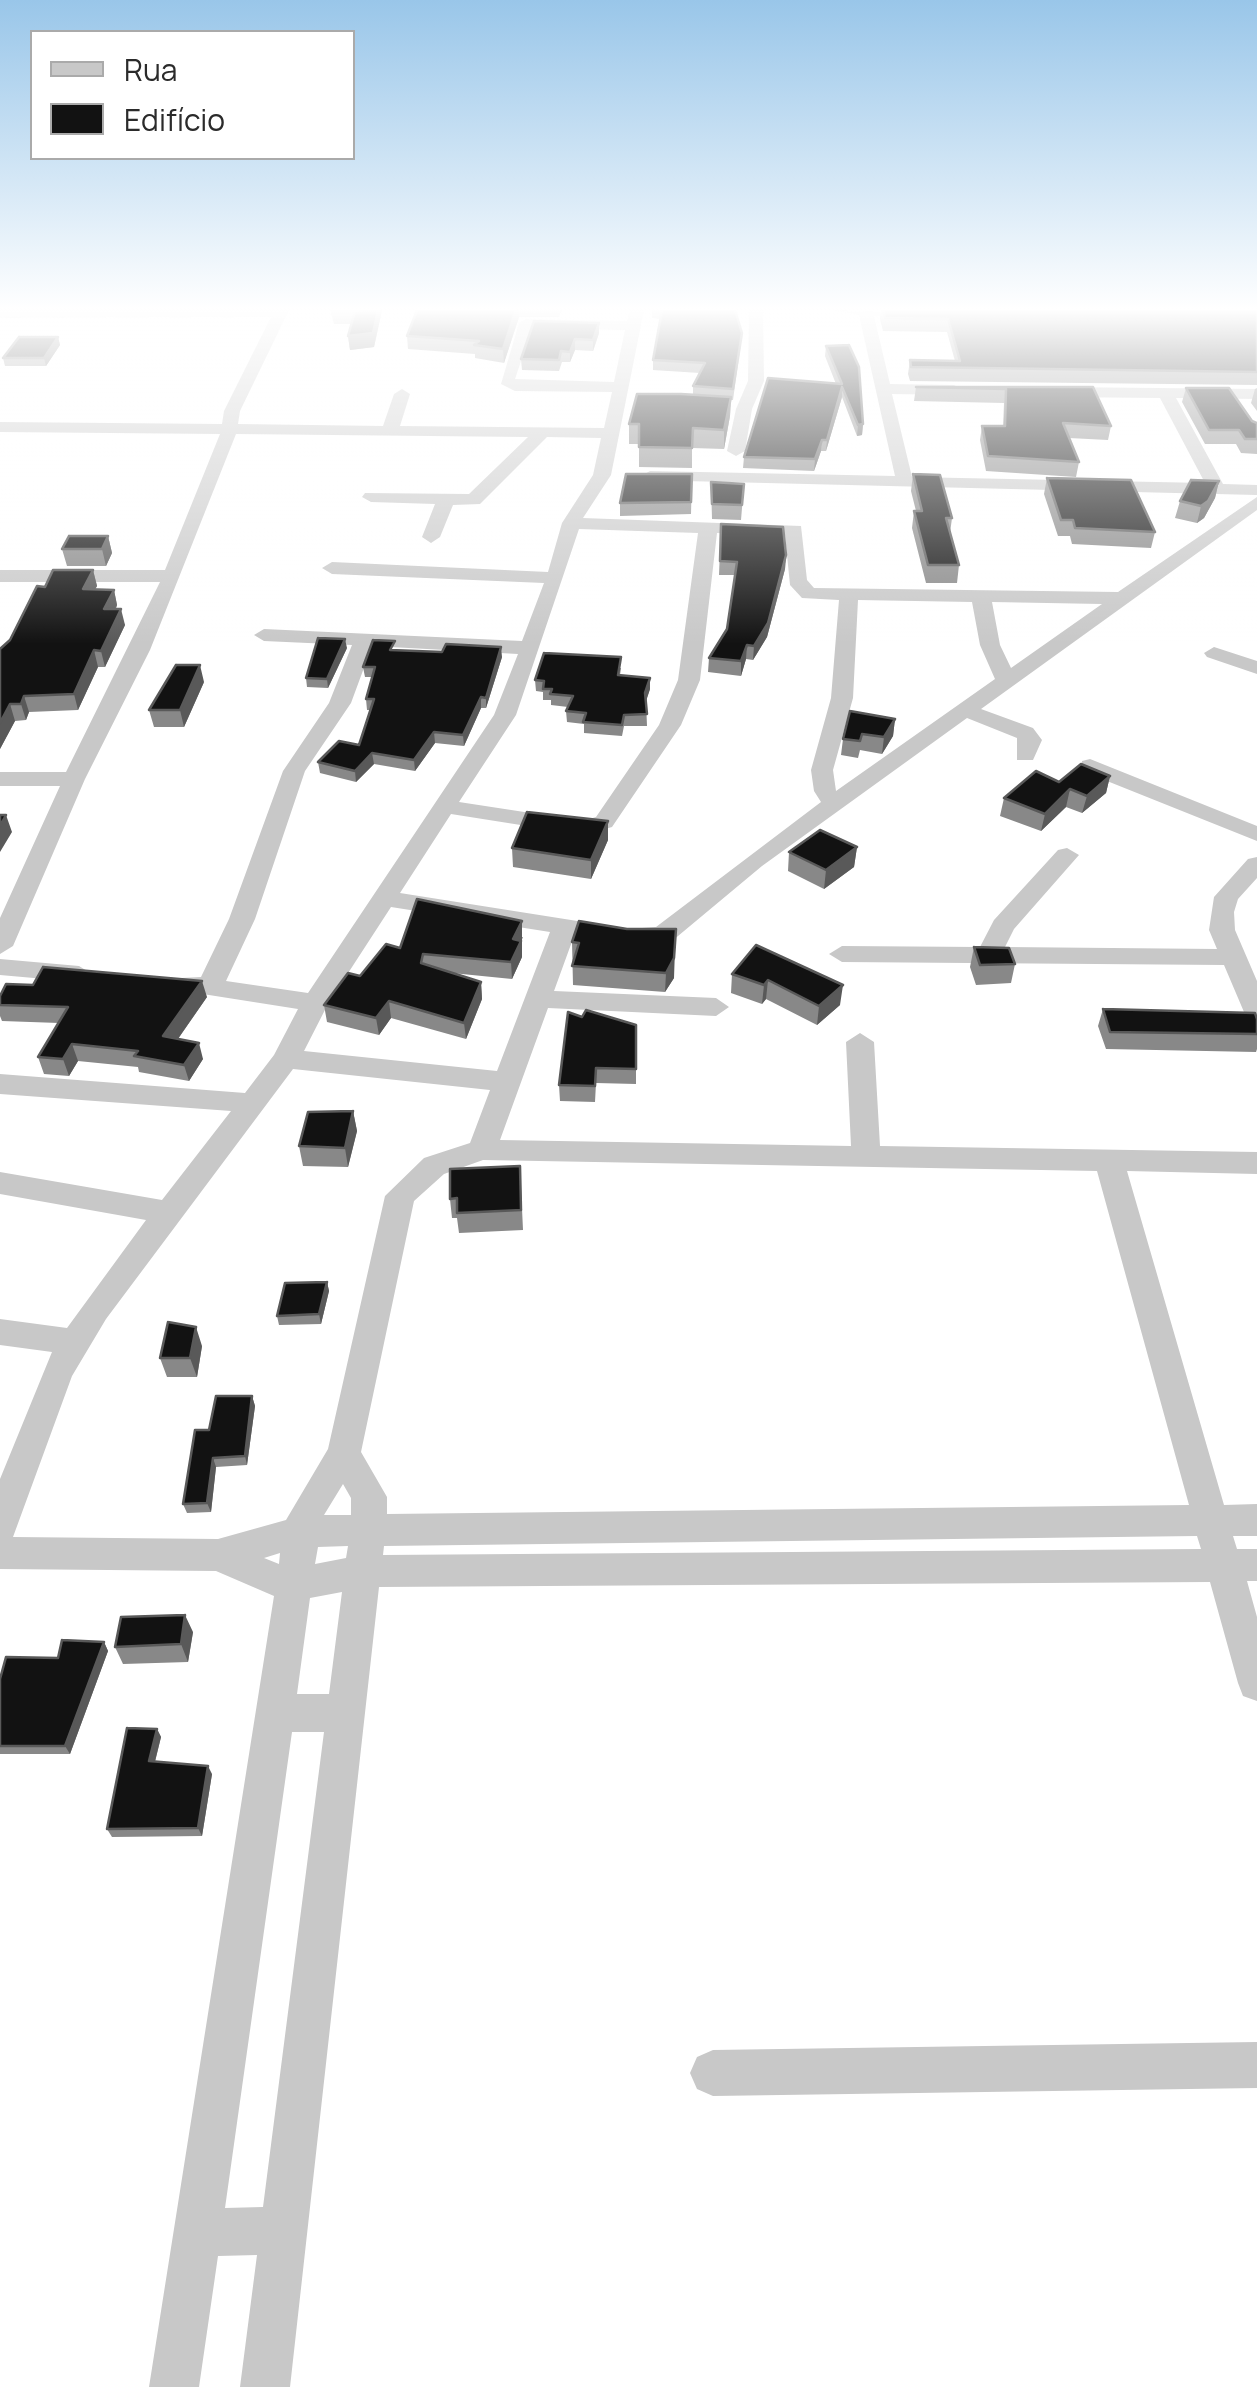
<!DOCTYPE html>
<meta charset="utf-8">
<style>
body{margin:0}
#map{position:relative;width:1257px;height:2387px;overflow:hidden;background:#fff;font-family:Manrope,sans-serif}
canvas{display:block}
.legend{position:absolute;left:30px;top:30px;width:325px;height:130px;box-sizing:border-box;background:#fff;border:2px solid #aaa;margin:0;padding:12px 18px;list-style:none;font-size:30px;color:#2b2b2b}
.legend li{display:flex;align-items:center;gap:20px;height:50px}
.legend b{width:50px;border:2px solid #aaa}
</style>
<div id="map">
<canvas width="1257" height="2387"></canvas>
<ul class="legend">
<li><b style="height:12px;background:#c8c8c8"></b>Rua</li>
<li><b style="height:28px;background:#121212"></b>Edifício</li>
</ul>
</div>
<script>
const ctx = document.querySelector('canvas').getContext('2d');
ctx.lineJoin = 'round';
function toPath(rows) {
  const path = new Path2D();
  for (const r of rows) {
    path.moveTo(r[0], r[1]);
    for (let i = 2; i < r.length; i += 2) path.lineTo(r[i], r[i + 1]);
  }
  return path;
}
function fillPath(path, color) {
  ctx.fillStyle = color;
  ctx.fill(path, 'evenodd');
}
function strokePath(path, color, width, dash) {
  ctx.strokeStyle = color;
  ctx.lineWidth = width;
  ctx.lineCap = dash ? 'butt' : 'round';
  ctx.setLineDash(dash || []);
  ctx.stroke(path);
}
const minor = toPath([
 [0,310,289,310,240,411,238,424,383,426,394,394,402,389,410,394,400,426,604,428,612,392,515,391,501,384,519,323,526,319,627,321,630,310,644,310,611,475,583,518,801,526,807,580,814,588,1118,592,1257,497,1257,510,981,709,1033,728,1042,740,1033,760,1017,760,1017,738,967,718,762,866,672,941,628,945,574,936,554,991,716,998,729,1007,716,1016,548,1008,500,1140,851,1146,846,1042,860,1033,874,1042,880,1146,1257,1152,1257,1174,1127,1171,1224,1505,1257,1504,1257,1536,1233,1536,1237,1549,1257,1549,1257,1581,1247,1581,1257,1617,1257,1701,1243,1696,1238,1683,1210,1582,379,1587,290,2387,240,2387,257,2255,218,2256,199,2387,149,2387,274,1596,216,1571,0,1569,0,1479,52,1352,0,1345,0,1319,67,1328,146,1220,0,1194,0,1172,162,1200,231,1111,0,1094,0,1074,245,1093,274,1055,298,1009,190,992,177,984,181,978,201,977,229,919,283,771,329,703,352,645,264,641,254,635,264,629,522,641,544,583,332,574,322,568,332,562,548,572,562,523,593,475,601,438,547,437,480,504,453,505,440,537,431,543,422,537,435,504,371,502,362,497,365,493,469,494,528,437,236,434,150,650,85,779,13,946,0,954,0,918,60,786,0,786,0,772,66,772,160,582,0,582,0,570,165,570,220,434,0,432,0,422,222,424,224,411,271,317,0,318,0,310],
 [532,328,625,330,614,382,515,379,532,328],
 [579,529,698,533,678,680,659,725,596,817,583,821,459,802,516,715,579,529],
 [717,533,785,535,790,585,802,598,839,600,831,698,811,770,814,791,821,802,656,927,628,929,400,893,451,814,584,835,612,827,681,725,700,680,717,533],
 [858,600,972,602,980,645,995,679,836,791,833,770,853,698,858,600],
 [992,602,1102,604,1011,668,1000,645,992,602],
 [372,646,518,654,494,715,308,993,226,981,255,919,305,771,351,703,372,646],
 [391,907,550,932,497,1071,304,1051,328,1004,391,907],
 [293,1069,490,1090,470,1143,424,1158,385,1196,328,1449,286,1520,218,1539,13,1537,72,1376,106,1319,293,1069],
 [483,1160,1097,1171,1189,1505,387,1514,387,1497,361,1452,414,1201,444,1174,483,1160],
 [343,1484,351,1498,351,1515,324,1515,343,1484],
 [1197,1536,1201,1549,383,1555,384,1546,1197,1536],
 [348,1546,346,1558,315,1564,318,1547,348,1546],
 [280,1553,279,1564,264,1558,280,1553],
 [342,1592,329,1694,297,1694,310,1598,342,1592],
 [292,1732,324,1732,263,2207,225,2208,292,1732],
 [749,310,763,310,764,381,752,409,745,451,736,456,727,451,736,409,748,381,749,310],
 [832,310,928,313,921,317,874,316,890,384,954,385,962,390,954,395,892,394,912,477,1205,483,1160,398,1055,397,1047,392,1055,387,1257,389,1257,399,1176,398,1223,484,1257,485,1257,495,644,480,641,476,650,471,895,476,859,315,832,310],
 [1214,647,1257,661,1257,674,1207,657,1204,653,1214,647],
 [1090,759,1257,826,1257,841,1082,771,1082,761,1090,759],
 [1067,848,1079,855,1014,929,1005,947,1217,949,1209,930,1214,897,1248,859,1257,857,1257,878,1238,899,1234,912,1235,930,1257,981,1257,1021,1244,1012,1224,965,842,962,829,954,842,946,980,947,994,920,1058,850,1067,848],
 [0,959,79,966,92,974,79,982,0,975,0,959],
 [1257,2042,1257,2088,713,2096,697,2089,690,2073,697,2057,713,2050,1257,2042]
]);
const wall = toPath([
 [330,310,382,310,374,347,350,350,348,336,351,324,334,324],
 [417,310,562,310,559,317,519,317,504,363,475,358,475,354,408,349,407,336],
 [652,310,735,310,741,343,733,400,731,400,730,416,724,449,692,448,692,468,639,467,639,444,629,444,629,424,693,395,693,386,700,373,653,370,653,360,660,319,652,318],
 [881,310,1257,310,1257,385,910,381,908,374,910,360,955,361,947,332,883,331,880,319],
 [599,323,599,333,593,351,575,350,570,362,562,362,559,371,522,370,521,359],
 [58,337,60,345,46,366,5,366,3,358],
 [826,346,863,424,862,435,857,436,842,397,826,451,821,451,814,471,743,468,744,457,836,384,825,356],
 [916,387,1093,387,1111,426,1108,440,1069,438,1079,462,1076,477,986,471,980,440,982,426,1003,426,1004,403,914,401],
 [1186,388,1257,423,1257,454,1241,453,1236,444,1205,444,1182,402],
 [1257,388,1257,411,1251,403,1255,389],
 [692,474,691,514,620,516,620,503],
 [913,474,952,518,950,533,959,565,957,583,926,583,912,528,914,511,916,511,911,491],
 [1047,478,1155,532,1151,548,1072,544,1070,536,1058,536,1044,494],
 [1219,481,1215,498,1204,518,1197,523,1175,518,1180,501],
 [711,482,744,484,741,520,712,519],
 [721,524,786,555,785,569,767,637,753,660,746,659,741,676,708,672,709,658,727,629,735,575,719,575],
 [108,536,112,553,106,566,67,566,62,549],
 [93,570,97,586,95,589,114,590,117,605,116,609,125,625,105,667,98,667,78,710,29,712,26,720,15,721,0,749,10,640,45,587],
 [347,648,328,688,307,687,306,678],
 [396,650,502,657,486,708,481,708,464,746,435,743,415,771,374,764,356,782,320,773,318,762,359,745,371,710,367,710,366,699,372,677,365,677,363,667],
 [621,668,620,675,650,678,650,689,646,701,647,726,624,726,622,736,584,733,584,724,567,722,566,711,568,707,551,705,551,700,543,700,543,692,536,691,535,680],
 [204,682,184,727,154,727,149,710],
 [895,719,893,736,882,754,860,750,858,758,841,755,843,739],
 [1110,776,1106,793,1082,813,1066,807,1041,831,1000,816,1004,798,1059,782],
 [608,821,608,840,591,879,513,867,512,848],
 [857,847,854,867,824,889,788,871,789,852],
 [579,921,674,978,665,992,573,985,572,942],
 [523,937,521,942,522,957,512,979,452,973,481,982,482,999,466,1039,391,1018,379,1035,327,1022,324,1005,360,976,400,948],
 [756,945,840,1005,817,1025,766,999,762,1004,731,993,732,974],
 [974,947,1015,964,1011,983,976,985,970,967],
 [0,996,207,997,178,1039,203,1059,189,1081,139,1072,138,1067,78,1061,69,1076,44,1074,38,1057,59,1023,2,1021,0,1016],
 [1103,1009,1257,1019,1257,1049,1256,1052,1106,1049,1098,1026],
 [582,1017,636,1025,636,1084,596,1083,595,1102,560,1101,559,1085],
 [353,1111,357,1131,348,1167,303,1166,299,1146],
 [520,1166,523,1230,459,1233,457,1218,452,1218,450,1199],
 [327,1282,329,1291,321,1324,279,1325,277,1316],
 [202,1346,197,1377,167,1377,160,1358],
 [252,1396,255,1406,247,1465,216,1467,211,1512,187,1513,183,1504,209,1430],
 [193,1632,188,1662,123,1664,115,1647],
 [104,1642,108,1651,70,1754,0,1754,0,1679],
 [157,1729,161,1737,155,1762,212,1774,202,1836,112,1837,107,1829]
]);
const shadedWall = toPath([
 [378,310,382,310,374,347,350,350,348,336],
 [516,310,518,310,519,317,504,363,503,349],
 [599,323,599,333,593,351,593,340],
 [58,337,60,345,46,366,44,358],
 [575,339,575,350,570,362,570,352],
 [842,387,842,397,826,451,827,440],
 [731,397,730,416,724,449,724,430],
 [863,424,862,435,857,436,858,425],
 [822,440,821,451,814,471,815,459],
 [1219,481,1215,498,1204,518,1197,523,1201,506],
 [108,536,112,553,106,566,102,549],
 [786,555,785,569,767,637,753,660,754,646],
 [93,570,97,586,87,605,83,589],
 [114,590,117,605,108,625,104,609],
 [121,609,125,625,105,667,101,651],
 [345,639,347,648,328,688,327,679],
 [747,645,746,659,741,676,741,661],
 [501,647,502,657,486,708,486,698],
 [94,650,98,667,78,710,74,694],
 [200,665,204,682,184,727,180,710],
 [650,678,650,689,645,704,645,693],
 [24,696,29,712,26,720,21,704],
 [481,697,481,708,464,746,463,735],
 [10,704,15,721,0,749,0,723],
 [895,719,893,736,882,754,884,737],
 [434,732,435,743,415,771,414,760],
 [372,753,374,764,356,782,355,771],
 [1110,776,1106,793,1082,813,1087,796],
 [1070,789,1066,807,1041,831,1045,814],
 [6,815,12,832,0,852,0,826],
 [608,821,608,840,591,879,591,860],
 [857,847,854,867,824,889,826,870],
 [522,921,522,957,512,979,511,962,513,939],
 [675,949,674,978,665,992,666,973],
 [768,980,766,999,762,1004,764,985],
 [202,981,207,997,168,1053,163,1036],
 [481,982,482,999,466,1039,464,1023],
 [843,985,840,1005,817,1025,819,1006],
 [389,1001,391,1018,379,1035,376,1018],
 [199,1043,203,1059,189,1081,184,1065],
 [72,1044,78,1061,69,1076,63,1059],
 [353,1111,357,1131,348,1167,345,1148],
 [327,1282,329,1291,321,1324,319,1314],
 [196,1327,202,1346,197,1377,190,1358],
 [252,1396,255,1406,247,1465,245,1456],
 [213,1458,216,1467,211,1512,207,1503],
 [185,1615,193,1632,188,1662,181,1644],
 [104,1642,108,1651,70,1754,65,1746],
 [157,1729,161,1737,153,1769,149,1761],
 [208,1766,212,1774,202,1836,198,1828]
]);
const building = toPath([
 [378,310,373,333,348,336,355,311,332,311,378,310],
 [417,310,516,310,503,349,474,345,479,341,407,336,417,310],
 [662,310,735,310,742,333,733,389,693,386,705,363,653,360,662,310],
 [883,310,1257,310,1257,372,911,367,910,360,960,361,948,319,885,318,883,310],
 [534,321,599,323,593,340,575,339,570,352,561,351,559,360,521,359,534,321],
 [19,337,58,337,44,358,3,358,19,337],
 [849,345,859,367,863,424,858,425,842,387,827,440,822,440,815,459,744,457,768,378,842,384,826,346,849,345],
 [916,387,1093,387,1111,426,1063,423,1079,462,988,456,982,426,1005,426,1006,389,916,387],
 [1186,388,1229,388,1252,421,1257,423,1257,439,1245,439,1239,430,1209,430,1186,388],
 [637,394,681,394,731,397,724,430,693,428,692,448,639,447,639,424,629,424,637,394],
 [626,474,692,474,691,502,620,503,626,474],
 [913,474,940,475,952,518,946,518,959,565,928,565,914,511,922,511,913,474],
 [1047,478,1131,480,1155,532,1075,528,1073,520,1061,520,1047,478],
 [1191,480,1219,481,1208,501,1201,506,1180,501,1191,480],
 [711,482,744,484,742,505,712,504,711,482],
 [721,524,783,527,786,555,768,623,754,646,747,645,741,661,709,658,727,629,737,562,720,561,721,524],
 [69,536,108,536,102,549,62,549,69,536],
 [53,570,93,570,83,589,114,590,104,609,121,609,101,651,94,650,74,694,24,696,21,704,10,704,0,723,0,649,10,640,37,586,45,587,53,570],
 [318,638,345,639,327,679,306,678,318,638],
 [373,640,395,641,390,650,442,652,446,644,501,647,486,698,481,697,463,735,434,732,414,760,372,753,355,771,318,762,339,741,359,745,374,699,366,699,375,667,363,667,373,640],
 [544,653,621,657,618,675,650,678,645,693,647,714,624,715,622,725,583,722,586,713,566,711,573,696,550,694,552,689,543,689,544,681,535,680,544,653],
 [176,665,200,665,180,710,149,710,176,665],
 [850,711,895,719,884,737,862,734,860,741,843,739,850,711],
 [1081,764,1110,776,1087,796,1070,789,1045,814,1004,798,1036,771,1059,782,1081,764],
 [527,812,608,821,591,860,512,848,527,812],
 [0,815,6,815,0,826,0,815],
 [820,830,857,847,826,870,789,852,820,830],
 [417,899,522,921,513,939,521,941,511,962,423,954,421,963,481,982,464,1023,389,1001,376,1018,324,1005,348,973,360,976,386,944,400,948,417,899],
 [579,921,627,929,676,929,674,958,666,973,572,966,579,943,572,942,579,921],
 [756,945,843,985,819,1006,768,980,764,985,732,974,756,945],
 [974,947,1009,948,1015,964,980,965,974,947],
 [43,967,202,981,163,1036,199,1043,184,1065,134,1056,138,1051,72,1044,63,1059,38,1057,68,1007,0,1005,0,996,6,984,33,985,43,967],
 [1103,1009,1255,1013,1257,1019,1257,1034,1110,1032,1103,1009],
 [586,1010,636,1025,636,1069,596,1068,595,1086,559,1085,568,1012,582,1017,586,1010],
 [353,1111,345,1148,299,1146,308,1112,353,1111],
 [520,1166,521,1210,457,1213,457,1198,450,1199,450,1169,520,1166],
 [327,1282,319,1314,277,1316,285,1283,327,1282],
 [168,1322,196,1327,190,1358,160,1358,168,1322],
 [216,1396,252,1396,245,1456,213,1458,207,1503,183,1504,195,1430,209,1430,216,1396],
 [185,1615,181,1644,115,1647,121,1617,185,1615],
 [62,1640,104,1642,65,1746,0,1746,0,1679,6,1657,58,1658,62,1640],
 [127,1728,157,1729,149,1761,208,1766,198,1828,107,1829,127,1728]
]);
fillPath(minor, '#c8c8c8');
fillPath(wall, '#888');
fillPath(shadedWall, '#595959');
fillPath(building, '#121212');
strokePath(building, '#595959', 2.5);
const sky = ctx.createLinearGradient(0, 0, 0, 644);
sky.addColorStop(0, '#99c6e9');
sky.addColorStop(0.48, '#fff');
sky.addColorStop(1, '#ffffff00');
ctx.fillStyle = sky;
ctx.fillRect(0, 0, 1257, 644);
</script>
